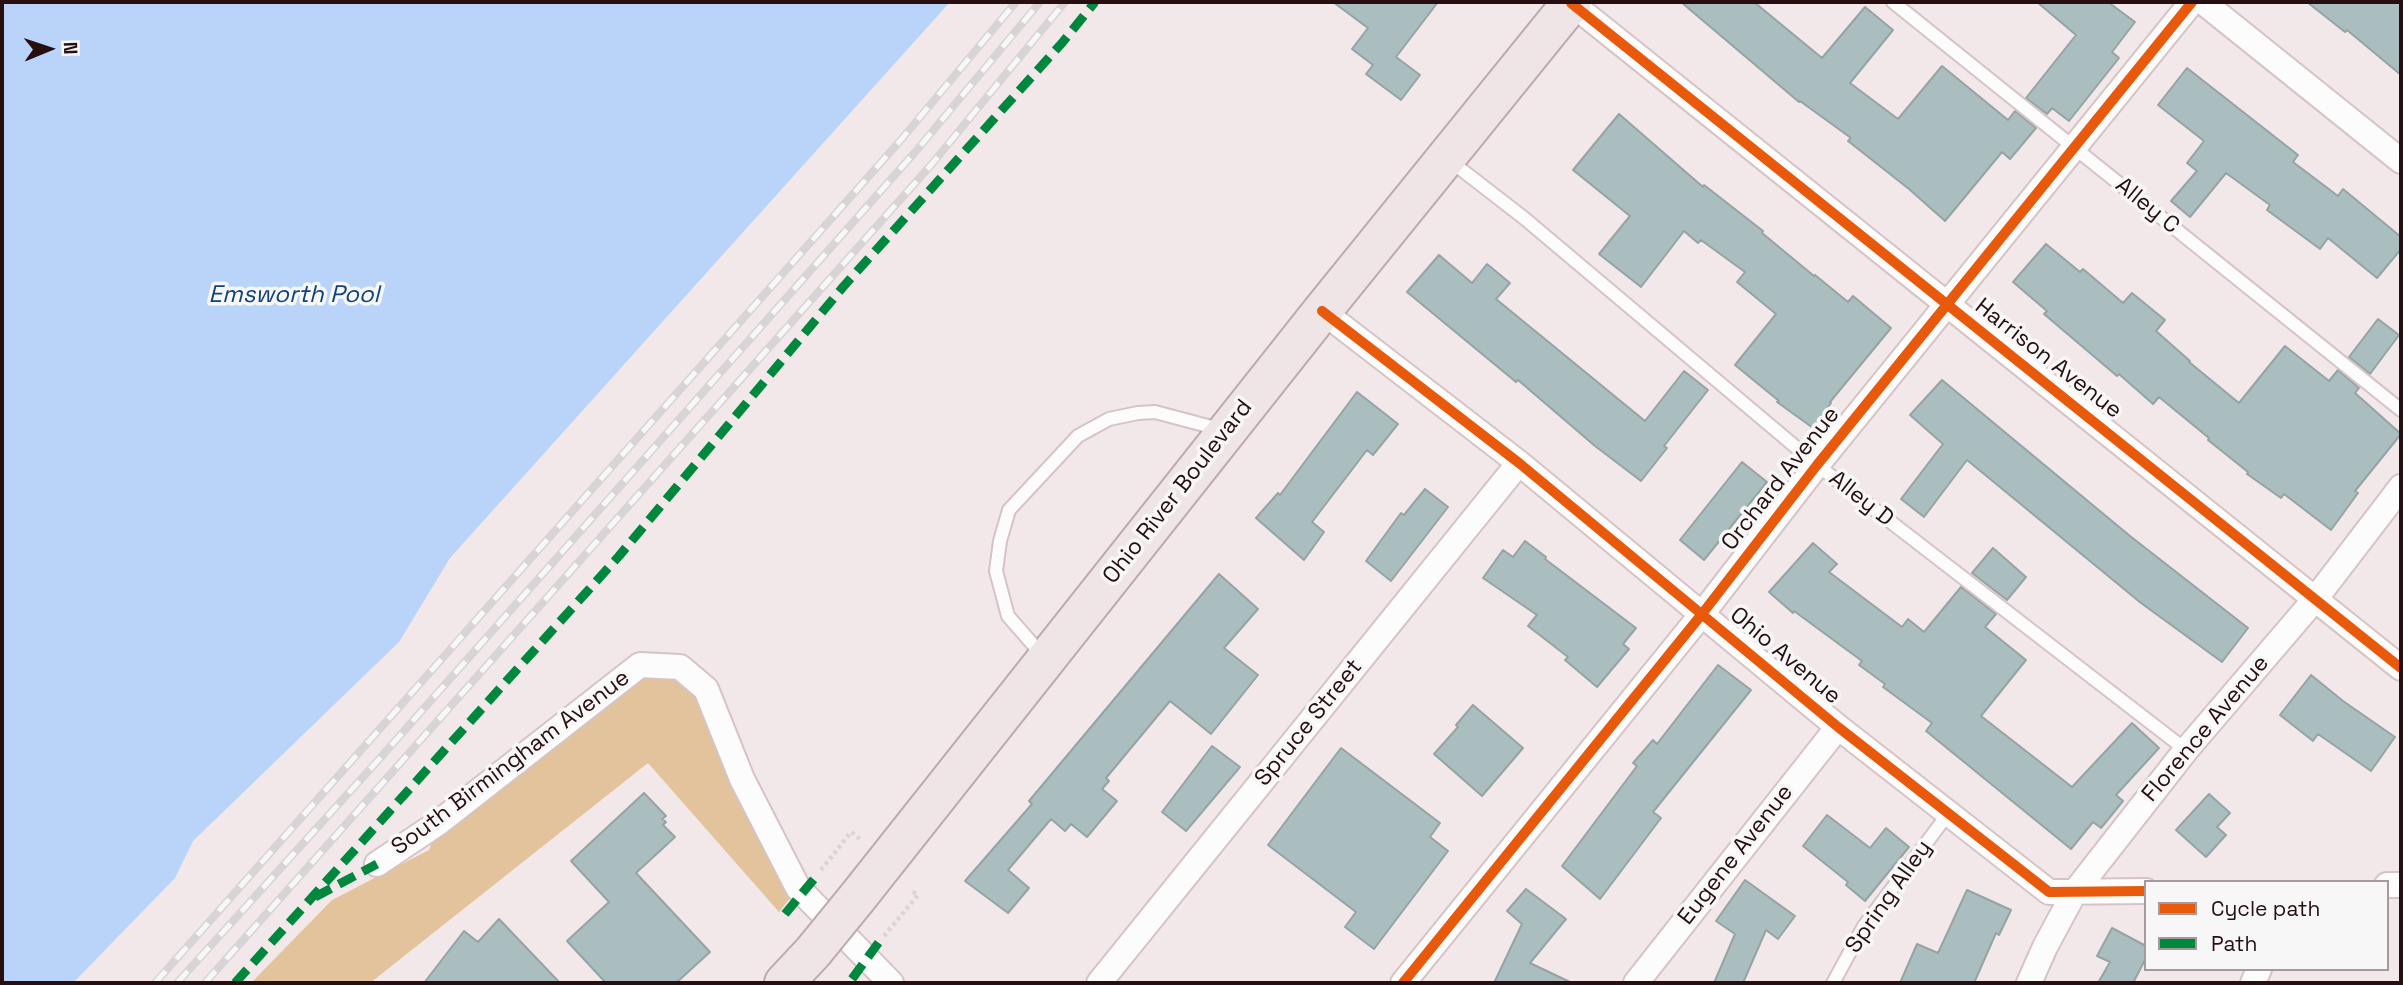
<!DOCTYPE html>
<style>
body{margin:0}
#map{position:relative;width:2403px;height:985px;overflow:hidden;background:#f2e8ea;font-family:"Space Grotesk",sans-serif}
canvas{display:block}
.frame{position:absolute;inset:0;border:4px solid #270e11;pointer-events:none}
.legend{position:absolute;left:2144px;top:880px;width:245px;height:91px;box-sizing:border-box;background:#f7f7f7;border:2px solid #a49a9b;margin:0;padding:9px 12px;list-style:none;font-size:21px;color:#270e11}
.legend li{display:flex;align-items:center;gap:14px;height:35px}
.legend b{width:35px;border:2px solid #a49a9b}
.north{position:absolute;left:14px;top:14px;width:70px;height:70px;-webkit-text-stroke:5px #f7f7f7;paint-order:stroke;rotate:88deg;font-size:19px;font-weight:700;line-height:28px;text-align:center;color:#270e11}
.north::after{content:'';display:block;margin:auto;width:24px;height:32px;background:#270e11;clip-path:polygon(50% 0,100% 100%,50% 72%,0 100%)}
</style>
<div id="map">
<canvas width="2403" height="985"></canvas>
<div class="frame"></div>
<ul class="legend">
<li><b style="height:9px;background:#e8590c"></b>Cycle path</li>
<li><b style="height:9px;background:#00873e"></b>Path</li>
</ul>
<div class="north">N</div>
</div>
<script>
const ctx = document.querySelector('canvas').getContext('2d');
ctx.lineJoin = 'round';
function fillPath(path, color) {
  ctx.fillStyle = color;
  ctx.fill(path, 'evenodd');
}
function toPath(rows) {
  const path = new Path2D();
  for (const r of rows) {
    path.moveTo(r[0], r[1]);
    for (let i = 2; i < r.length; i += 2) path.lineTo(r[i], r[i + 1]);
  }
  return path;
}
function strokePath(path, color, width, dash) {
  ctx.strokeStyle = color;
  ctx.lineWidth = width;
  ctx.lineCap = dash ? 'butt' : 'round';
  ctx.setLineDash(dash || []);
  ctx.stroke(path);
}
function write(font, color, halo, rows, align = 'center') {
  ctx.font = font + ' "Space Grotesk",sans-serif';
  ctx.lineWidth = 7;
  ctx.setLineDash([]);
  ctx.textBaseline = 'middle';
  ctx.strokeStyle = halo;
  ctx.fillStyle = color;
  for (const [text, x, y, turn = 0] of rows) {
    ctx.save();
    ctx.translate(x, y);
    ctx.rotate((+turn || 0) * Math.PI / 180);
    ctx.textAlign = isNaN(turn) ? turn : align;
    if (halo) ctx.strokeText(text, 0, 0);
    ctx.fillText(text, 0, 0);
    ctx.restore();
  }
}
const forest = toPath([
 [640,665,706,689,798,888,779,912,648,763,370,983,251,983,332,900,429,850,438,823]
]);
const water = toPath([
 [2,2,950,2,450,558,399,642,193,841,175,878,73,983,2,983]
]);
const building = toPath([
 [1333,2,1438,2,1396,57,1420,75,1401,100,1366,74,1373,65,1352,49,1368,28,1333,2],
 [1681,2,1754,2,1822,58,1865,7,1893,30,1850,83,1898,119,1942,66,2008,120,2015,111,2036,128,2010,159,2002,152,1945,221,1909,189,1848,141,1851,138,1800,101,1799,102,1681,2],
 [2037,2,2108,2,2135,22,2112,52,2119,58,2069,121,2052,108,2047,114,2026,98,2076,35,2037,2],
 [2307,2,2401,2,2401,75,2347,30,2345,32,2307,2],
 [2187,68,2298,155,2293,162,2338,196,2343,189,2401,237,2401,249,2377,278,2328,238,2320,249,2267,210,2270,205,2226,173,2190,217,2171,201,2197,171,2187,163,2204,141,2158,105,2187,68],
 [1619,114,1703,187,1704,185,1763,231,1762,233,1814,276,1815,275,1848,302,1853,296,1891,328,1830,402,1831,403,1813,428,1777,402,1779,401,1735,365,1776,314,1737,282,1745,272,1701,240,1698,243,1684,231,1641,287,1599,254,1630,216,1573,170,1619,114],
 [2046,244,2080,272,2083,269,2123,303,2132,293,2165,320,2156,331,2190,361,2189,362,2239,403,2285,346,2329,381,2338,370,2359,388,2355,393,2401,434,2355,491,2358,493,2331,530,2284,494,2281,498,2247,474,2248,472,2208,440,2209,438,2159,397,2153,404,2119,374,2117,376,2044,314,2047,311,2013,282,2046,244],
 [1439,255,1472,283,1487,264,1510,283,1496,299,1645,421,1684,371,1708,390,1664,446,1667,448,1641,481,1595,446,1518,380,1516,382,1407,292,1439,255],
 [2378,319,2399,335,2370,374,2349,357,2378,319],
 [1942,380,2130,536,2248,628,2222,662,2141,603,1967,460,1924,517,1901,499,1943,444,1910,415,1942,380],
 [1357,392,1398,424,1373,455,1367,450,1312,522,1324,532,1304,560,1256,518,1278,493,1280,495,1357,392],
 [1742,462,1767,482,1704,560,1680,540,1742,462],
 [1425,489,1448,507,1391,581,1366,561,1401,513,1404,515,1425,489],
 [1525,541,1546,557,1545,559,1636,628,1623,644,1629,649,1597,687,1565,660,1568,657,1528,626,1537,615,1483,578,1503,550,1513,557,1525,541],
 [1813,543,1837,564,1829,572,1902,627,1908,619,1924,632,1961,587,1996,614,1985,627,2026,660,1981,716,2072,787,2132,723,2159,748,2116,795,2123,801,2101,828,2093,822,2071,849,1926,731,1932,723,1883,687,1885,684,1859,665,1862,661,1794,611,1793,613,1769,592,1813,543],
 [1993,548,2026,577,2007,600,1972,573,1993,548],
 [1219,574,1258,609,1224,648,1258,675,1211,734,1170,701,1106,778,1109,781,1102,789,1117,801,1087,837,1071,824,1065,831,1051,819,1008,870,1029,888,1008,913,965,881,1032,804,1029,801,1219,574],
 [1718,665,1751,690,1653,812,1661,818,1600,899,1562,866,1637,766,1633,763,1653,740,1657,744,1718,665],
 [2311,675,2343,701,2395,737,2371,771,2318,734,2313,741,2280,715,2311,675],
 [1473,705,1523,748,1482,796,1434,754,1458,727,1456,725,1473,705],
 [1212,746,1240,767,1186,831,1162,812,1212,746],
 [1341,748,1440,823,1430,837,1448,851,1374,949,1345,927,1356,912,1268,845,1341,748],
 [644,793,666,816,662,819,666,822,663,825,675,837,636,873,710,952,676,983,606,983,567,941,609,902,571,861,644,793],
 [2209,794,2230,813,2217,827,2226,835,2206,857,2176,830,2209,794],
 [1827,815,1870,848,1886,828,1909,847,1865,901,1846,885,1848,882,1803,846,1827,815],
 [1745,880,1795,916,1778,939,1766,930,1743,983,1714,983,1735,934,1716,921,1745,880],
 [1526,889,1566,919,1530,963,1572,983,1494,983,1522,924,1507,911,1526,889],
 [1967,890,2011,910,1999,935,1996,933,1974,983,1900,983,1917,944,1938,953,1967,890],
 [499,919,560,983,424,983,464,931,478,942,499,919],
 [2112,928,2146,946,2146,958,2133,983,2098,983,2110,962,2097,956,2112,928]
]);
const path = toPath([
 [821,870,851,832,861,840],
 [884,936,918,895,910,890]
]);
const service = toPath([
 [1893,2,2401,410],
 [1449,160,1524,218,1817,465,2186,750],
 [1043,656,1008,616,996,571,1000,541,1009,510,1078,436,1109,419,1138,413,1155,412,1223,430],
 [1833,983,1864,926,1948,814]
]);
const minor = toPath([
 [2203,2,2401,161],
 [1571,3,2401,668],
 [1322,311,1519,463,1838,727,2049,892,2146,891],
 [377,864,438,823,640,665,680,667,706,689,742,779,798,888,891,983],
 [2387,885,2401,885],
 [1099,983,1519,463],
 [1403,983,1702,614,1817,465,2192,2],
 [1636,983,1838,727],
 [2029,983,2045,947,2074,893,2186,750,2316,598,2401,487],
 [2253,983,2259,969]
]);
const trunk = toPath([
 [857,898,1322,311,1572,2],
 [784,983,813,952]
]);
const rail = toPath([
 [155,983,900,141,1016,2],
 [177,983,381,757,916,151,1040,2],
 [205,983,931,165,1065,2]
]);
const trunkBridge = toPath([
 [813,952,857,898]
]);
const quiet = toPath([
 [315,897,377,864],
 [785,914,819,873],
 [852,979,879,942],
 [235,983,619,556,843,287,1062,43,1095,2]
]);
const cycleway = toPath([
 [1571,3,2401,668],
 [1322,311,1519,463,1838,727,2049,892,2146,891],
 [1403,983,1702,614,1817,465,2192,2]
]);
const streetNames = [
 ["Alley C",2147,206,39],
 ["Harrison Avenue",2048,359,38],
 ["Orchard Avenue",1781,479,-52],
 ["Ohio River Boulevard",1178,492,-52],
 ["Alley D",1861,499,38],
 ["Ohio Avenue",1785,656,40],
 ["Spruce Street",1309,723,-51],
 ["Florence Avenue",2206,729,-50],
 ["South Birmingham Avenue",511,763,-37],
 ["Eugene Avenue",1736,855,-52],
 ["Spring Alley",1889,897,-55]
];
const waterNames = [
 ["Emsworth Pool",294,295]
];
fillPath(forest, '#e3c39c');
fillPath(water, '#bad4f9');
fillPath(building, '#aabebf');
strokePath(building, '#96a3a4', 2);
strokePath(service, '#d6c3c5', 16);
strokePath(minor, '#d6c3c5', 28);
strokePath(trunk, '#bcaaac', 42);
strokePath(path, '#d8d5d6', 4.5, [3.5, 3.5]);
strokePath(service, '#fdfcfc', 12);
strokePath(minor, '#fdfcfc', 24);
strokePath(trunk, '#f0e5e6', 38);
strokePath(rail, '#d8d4d5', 8);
strokePath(rail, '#f7f7f7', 5, [16]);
strokePath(trunkBridge, '#bcaaac', 42, []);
strokePath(trunkBridge, '#f0e5e6', 38);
strokePath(quiet, '#00873e', 9, [18, 9]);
strokePath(cycleway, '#e8590c', 10);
write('23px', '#270e11', '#f7f7f7', streetNames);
write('italic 24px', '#10437b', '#f7f7f7', waterNames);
</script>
